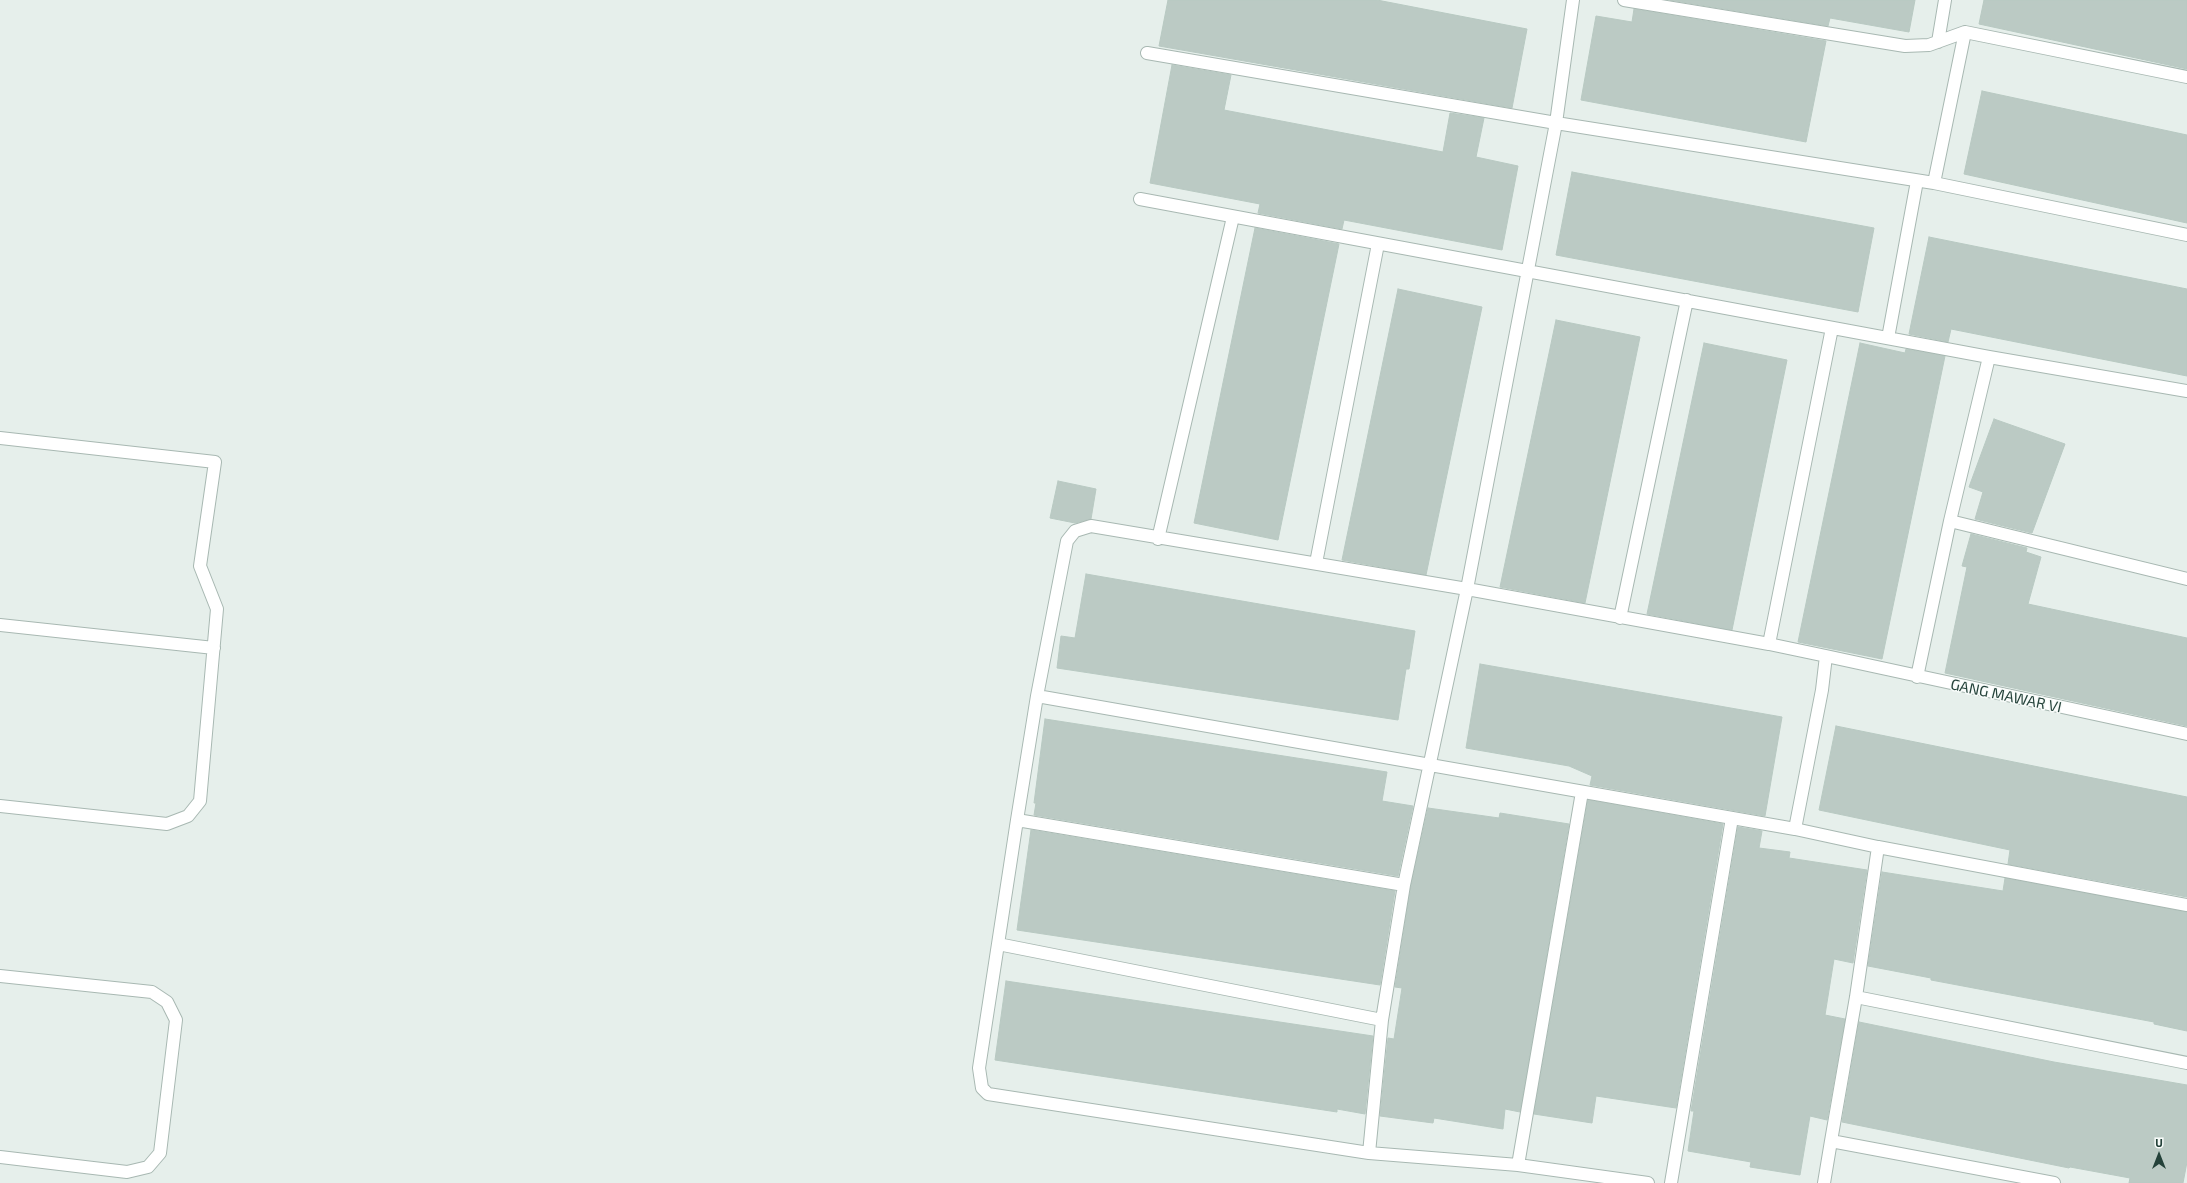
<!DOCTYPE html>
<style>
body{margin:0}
#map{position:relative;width:2187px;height:1183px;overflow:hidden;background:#e6efeb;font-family:"Exo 2",sans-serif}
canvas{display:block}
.north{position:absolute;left:2139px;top:1135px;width:40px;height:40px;-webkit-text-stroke:3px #f7fbf9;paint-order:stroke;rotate:0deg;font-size:11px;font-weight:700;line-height:16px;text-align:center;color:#24423a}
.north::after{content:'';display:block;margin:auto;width:14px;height:18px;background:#24423a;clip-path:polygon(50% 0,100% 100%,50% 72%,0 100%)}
</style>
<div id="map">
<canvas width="2187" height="1183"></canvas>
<div class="north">U</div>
</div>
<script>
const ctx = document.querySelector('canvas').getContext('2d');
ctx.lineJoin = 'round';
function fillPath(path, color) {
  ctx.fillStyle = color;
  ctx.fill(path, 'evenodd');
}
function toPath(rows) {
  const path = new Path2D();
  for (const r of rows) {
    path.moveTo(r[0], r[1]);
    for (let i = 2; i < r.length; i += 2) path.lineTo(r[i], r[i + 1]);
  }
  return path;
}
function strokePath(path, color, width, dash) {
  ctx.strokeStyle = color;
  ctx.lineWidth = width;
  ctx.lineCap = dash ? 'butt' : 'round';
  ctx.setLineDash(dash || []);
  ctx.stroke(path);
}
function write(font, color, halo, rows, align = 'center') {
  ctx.font = font + ' "Exo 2",sans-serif';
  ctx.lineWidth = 3;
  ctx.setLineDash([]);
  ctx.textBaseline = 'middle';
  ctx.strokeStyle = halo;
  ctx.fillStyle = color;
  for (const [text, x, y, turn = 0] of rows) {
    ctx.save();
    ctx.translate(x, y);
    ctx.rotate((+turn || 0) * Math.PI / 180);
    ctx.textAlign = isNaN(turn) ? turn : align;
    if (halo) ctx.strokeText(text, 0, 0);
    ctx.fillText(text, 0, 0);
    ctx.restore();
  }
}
const building = toPath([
 [1168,0,1377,0,1527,29,1512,108,1159,46,1168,0],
 [1670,0,1915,0,1909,32,1830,18,1828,26,1670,0],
 [1984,0,2187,0,2187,69,1979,24,1984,0],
 [1634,9,1826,41,1806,142,1581,100,1596,16,1632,22,1634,9],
 [1172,65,1231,75,1224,110,1443,152,1450,113,1484,118,1476,157,1518,166,1502,250,1344,220,1342,229,1258,213,1260,204,1150,183,1172,65],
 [1982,91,2187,135,2187,223,1964,174,1982,91],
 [1572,172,1874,228,1858,312,1556,255,1572,172],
 [1255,228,1339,244,1278,540,1194,523,1255,228],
 [1929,237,2187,289,2187,376,1951,329,1948,342,1909,334,1929,237],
 [1398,289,1482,307,1426,575,1342,560,1398,289],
 [1556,320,1640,337,1585,603,1500,587,1556,320],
 [1704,343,1787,360,1732,630,1647,614,1704,343],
 [1860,343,1905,353,1906,349,1945,356,1882,659,1798,642,1860,343],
 [1994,419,2065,444,2032,533,1975,519,1983,492,1969,487,1994,419],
 [1058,481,1096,489,1091,519,1075,523,1050,518,1058,481],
 [1971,534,2027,548,2026,552,2041,557,2028,604,2187,638,2187,726,1945,673,1967,567,1962,566,1971,534],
 [1086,574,1415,631,1409,669,1406,669,1398,720,1057,668,1061,636,1075,638,1086,574],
 [1480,664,1782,717,1765,816,1590,785,1592,776,1569,766,1466,748,1480,664],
 [1045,719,1387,772,1382,801,1413,806,1398,876,1034,815,1036,803,1034,803,1045,719],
 [1836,726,2187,797,2187,897,2008,864,2010,850,1819,810,1836,726],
 [1588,800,1723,824,1676,1108,1596,1096,1592,1123,1534,1114,1588,800],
 [1428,808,1499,818,1500,813,1569,824,1520,1112,1505,1109,1503,1129,1434,1118,1433,1123,1380,1116,1388,1038,1394,1039,1402,988,1395,987,1411,886,1428,808],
 [1738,827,1762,831,1759,848,1790,852,1789,858,1867,870,1853,963,1834,959,1825,1015,1845,1019,1827,1120,1810,1116,1800,1175,1750,1167,1751,1162,1688,1151,1694,1111,1691,1111,1738,827],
 [1031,830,1395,891,1380,985,1017,930,1031,830],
 [1882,872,2003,891,2005,878,2187,912,2187,1031,2154,1024,2154,1022,1931,980,1931,978,1868,966,1882,872],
 [1006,981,1373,1036,1365,1114,1337,1109,1337,1112,995,1060,1006,981],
 [1859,1022,2054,1062,2187,1085,2187,1162,2183,1183,2129,1183,2130,1178,2070,1167,2069,1168,1842,1122,1859,1022]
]);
const minor = toPath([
 [1624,0,1905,46,1929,45,1965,32],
 [1938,42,1945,0],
 [1147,53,1556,123,1934,183],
 [2187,77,1965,32,1934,183,2187,235],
 [1140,199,1989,357,2187,391],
 [1888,338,1917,181],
 [0,438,215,462,200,566,217,609,200,801,188,816,167,824,0,806],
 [1950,521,2187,579],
 [1158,539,1233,217],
 [1316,563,1378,244],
 [1620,618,1687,300],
 [0,625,214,648],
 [1769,644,1832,328],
 [1826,656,2187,734],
 [1917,677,1950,521,1989,357],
 [1037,696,1795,829,1878,847,2187,905],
 [1017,820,1404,885],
 [1878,847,1856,997,1831,1141,2054,1183],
 [998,944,1382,1020],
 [0,976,152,992,167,1002,176,1020,160,1153,148,1167,127,1172,0,1157],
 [1856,997,2187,1063],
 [1369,1153,1382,1020,1404,885,1467,589,1556,123,1573,0],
 [1518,1165,1582,792],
 [1648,1183,1518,1165,1369,1153,988,1094,982,1088,979,1068,1017,820,1037,696,1067,541,1075,531,1091,526,1467,589,1769,644,1826,656,1822,690,1795,829],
 [1671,1183,1732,818],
 [1824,1183,1831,1141]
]);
const streetNames = [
 ["GANG MAWAR VI",2006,696,12]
];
fillPath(building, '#bbcac4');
strokePath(building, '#b8c9c2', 1);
strokePath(minor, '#a8b8b2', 14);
strokePath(minor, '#fff', 12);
write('15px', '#24423a', '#f7fbf9', streetNames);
</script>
